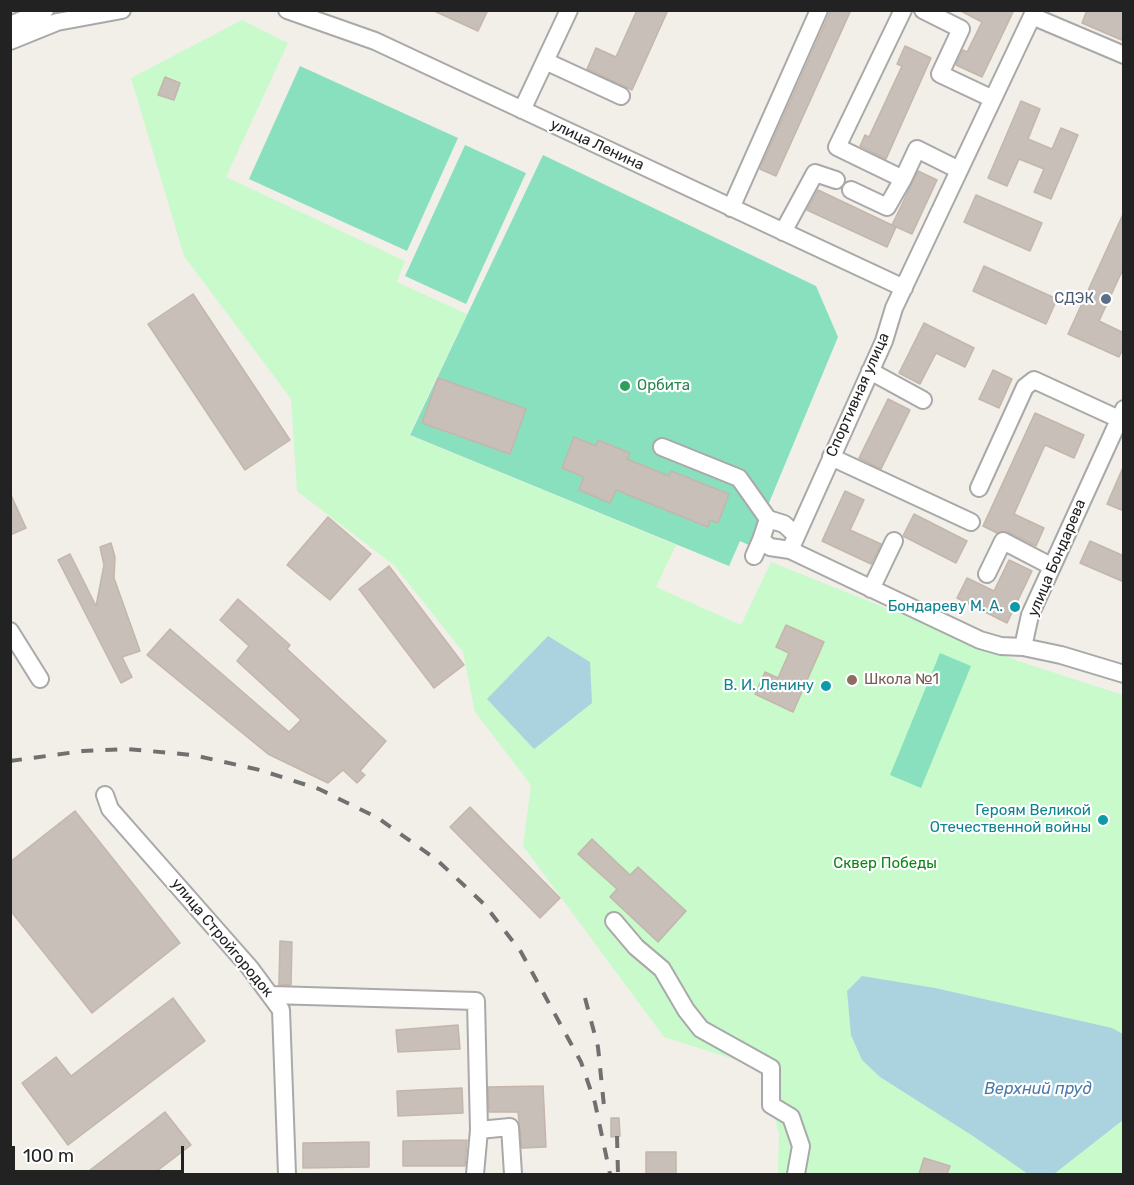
<!DOCTYPE html>
<meta charset="utf-8">
<style>
body{margin:0}
#map{position:relative;width:1134px;height:1185px;overflow:hidden;background:#f2efe9;font-family:Rubik,sans-serif}
canvas{display:block}
.frame{position:absolute;inset:0;border:12px solid #222;pointer-events:none}
.scale{position:absolute;left:12px;top:1146px;width:172px;height:27px;box-sizing:border-box;border:3px solid #222;border-top:0;padding-left:8px;font-size:18px;line-height:21px;white-space:nowrap;color:#222;-webkit-text-stroke:4px #fff;paint-order:stroke}
</style>
<div id="map">
<canvas width="1134" height="1185"></canvas>
<div class="frame"></div>
<div class="scale">100 m</div>
</div>
<script>
const ctx = document.querySelector('canvas').getContext('2d');
ctx.lineJoin = 'round';
function fillPath(path, color) {
  ctx.fillStyle = color;
  ctx.fill(path, 'evenodd');
}
function toPath(rows) {
  const path = new Path2D();
  for (const r of rows) {
    path.moveTo(r[0], r[1]);
    for (let i = 2; i < r.length; i += 2) path.lineTo(r[i], r[i + 1]);
  }
  return path;
}
function strokePath(path, color, width, dash) {
  ctx.strokeStyle = color;
  ctx.lineWidth = width;
  ctx.lineCap = dash ? 'butt' : 'round';
  ctx.setLineDash(dash || []);
  ctx.stroke(path);
}
function write(font, color, halo, rows, align = 'center') {
  ctx.font = font + ' Rubik,sans-serif';
  ctx.lineWidth = 4.5;
  ctx.setLineDash([]);
  ctx.textBaseline = 'middle';
  ctx.strokeStyle = halo;
  ctx.fillStyle = color;
  for (const [text, x, y, turn = 0] of rows) {
    ctx.save();
    ctx.translate(x, y);
    ctx.rotate((+turn || 0) * Math.PI / 180);
    ctx.textAlign = isNaN(turn) ? turn : align;
    if (halo) ctx.strokeText(text, 0, 0);
    ctx.fillText(text, 0, 0);
    ctx.restore();
  }
}
const park = toPath([
 [242,20,288,43,226,177,405,261,397,282,467,314,409,435,676,545,656,587,741,625,771,562,1018,661,1123,695,1123,1174,778,1174,779,1134,762,1068,664,1037,523,846,531,785,475,712,463,652,394,565,297,491,291,399,184,256,131,78]
]);
const pitch = toPath([
 [300,66,458,138,407,251,249,179],
 [465,145,526,173,466,304,405,276],
 [543,155,816,286,838,337,751,546,740,541,729,566,410,435],
 [940,653,971,666,921,788,890,775]
]);
const water = toPath([
 [548,636,590,662,592,703,534,749,487,699],
 [862,976,935,988,1112,1028,1123,1034,1123,1120,1054,1174,1028,1174,973,1136,880,1077,862,1060,851,1035,847,991]
]);
const building = toPath([
 [432,10,488,10,478,31,432,10],
 [637,10,668,10,632,90,587,69,596,48,616,57,637,10],
 [831,10,851,10,776,176,760,169,831,10],
 [959,10,1014,10,982,77,956,65,963,50,967,52,982,22,959,10],
 [1087,10,1124,10,1124,41,1082,23,1087,10],
 [905,46,931,58,886,159,860,146,865,135,869,137,902,66,897,64,905,46],
 [165,77,180,83,174,100,158,95,165,77],
 [1021,101,1040,109,1028,139,1052,149,1061,128,1078,135,1051,199,1034,192,1044,169,1019,159,1007,186,988,178,1021,101],
 [918,171,937,180,912,234,892,225,918,171],
 [818,190,896,227,887,247,807,210,818,190],
 [976,195,1042,223,1030,251,964,222,976,195],
 [1124,212,1124,267,1099,321,1124,333,1124,347,1119,357,1068,334,1124,212],
 [984,266,1057,299,1046,324,973,291,984,266],
 [193,294,290,440,245,470,148,324,193,294],
 [924,323,974,348,965,367,936,353,920,384,899,373,924,323],
 [993,370,1012,379,999,408,979,399,993,370],
 [438,378,526,409,510,454,422,423,438,378],
 [888,399,910,410,881,469,859,458,888,399],
 [1035,413,1084,435,1074,458,1045,445,1014,514,1044,528,1036,546,1008,532,997,533,983,526,1035,413],
 [574,437,596,446,598,440,630,453,627,459,669,476,671,471,729,494,718,523,710,520,708,527,616,490,610,503,579,490,584,477,562,468,574,437],
 [1124,465,1124,511,1107,504,1124,465],
 [845,491,864,500,850,530,881,544,871,564,822,541,845,491],
 [10,493,26,528,10,535,10,493],
 [914,514,967,541,956,563,903,536,914,514],
 [328,517,371,554,330,600,287,565,328,517],
 [1090,541,1124,556,1124,582,1080,563,1090,541],
 [111,543,115,557,114,578,140,651,122,657,132,677,121,683,58,560,70,554,96,606,104,565,100,547,111,543],
 [1009,560,1032,571,1007,623,957,598,967,578,994,591,1009,560],
 [389,566,464,665,434,688,359,589,389,566],
 [238,599,290,645,287,649,386,741,360,771,365,775,357,783,343,770,328,783,268,754,147,655,170,629,289,732,301,720,237,661,249,646,220,620,238,599],
 [786,625,824,642,793,712,755,694,765,672,778,678,789,653,776,647,786,625],
 [470,807,560,898,540,918,450,827,470,807],
 [75,811,180,943,92,1013,10,910,10,862,75,811],
 [592,839,630,875,638,867,686,911,658,942,610,897,617,889,578,854,592,839],
 [280,941,292,942,291,985,279,985,280,941],
 [173,998,205,1041,68,1145,22,1083,56,1057,71,1076,173,998],
 [458,1025,460,1049,398,1052,396,1030,458,1025],
 [543,1086,546,1147,522,1148,518,1112,489,1112,488,1087,543,1086],
 [462,1088,463,1113,398,1116,397,1091,462,1088],
 [165,1112,191,1145,153,1174,85,1174,165,1112],
 [611,1118,619,1118,620,1136,611,1137,611,1118],
 [467,1140,465,1166,403,1166,403,1141,467,1140],
 [369,1142,369,1167,303,1168,303,1143,369,1142],
 [646,1152,676,1152,676,1174,646,1174,646,1152],
 [924,1158,950,1166,947,1174,919,1174,924,1158]
]);
const minor = toPath([
 [287,10,375,41,904,288],
 [903,10,837,147,903,179,917,149,959,170],
 [923,10,961,29,940,74,993,99],
 [1032,16,1124,55],
 [10,25,45,10],
 [10,41,57,22,122,10],
 [545,61,621,96],
 [522,110,569,10],
 [851,190,887,207,903,179],
 [731,208,819,10],
 [783,232,815,173,836,180],
 [870,371,923,400],
 [662,447,739,478,768,519],
 [831,457,971,522],
 [979,488,1025,387,1034,380,1119,419],
 [796,535,784,524,768,519,761,540,770,547,790,550,980,640,1001,646,1023,647,1061,655,1124,674],
 [790,550,884,341,894,308,1035,10],
 [754,556,761,540],
 [987,574,1003,541,1051,566],
 [871,589,894,541],
 [10,631,40,679],
 [1023,647,1030,615,1124,409],
 [105,795,110,809,250,968,281,1010,287,1174],
 [614,921,636,947,662,969,686,1010,701,1029,771,1068,771,1105,791,1117,801,1146,796,1174],
 [272,995,476,1001,479,1130,475,1174],
 [479,1130,510,1127,513,1174]
]);
const rail = toPath([
 [10,761,83,751,127,749,193,755,260,770,319,789,378,818,437,860,484,904,521,952,581,1062,595,1103,610,1174],
 [585,998,598,1047,605,1116],
 [617,1136,618,1174]
]);
const markers = [
 [1106,299,6,"#5c6f8a"],
 [625,386,6,"#2e9e5b"],
 [1015,607,6,"#0f9aa8"],
 [852,680,6,"#8d6e63"],
 [826,686,6,"#0f9aa8"],
 [1103,820,6,"#0f9aa8"]
];
const streetNames = [
 ["улица Ленина",597,145,25],
 ["Спортивная улица",858,395,-66],
 ["улица Бондарева",1057,558,-67],
 ["улица Стройгородок",222,938,50]
];
const serviceNames = [
 ["СДЭК",1094,299]
];
const leisureNames = [
 ["Орбита",637,386]
];
const cultureNames = [
 ["Бондареву М. А.",1003,607],
 ["В. И. Ленину",814,686],
 ["Героям Великой",1091,811],
 ["Отечественной войны",1091,828]
];
const educationNames = [
 ["Школа №1",864,680]
];
const parkNames = [
 ["Сквер Победы",885,864]
];
const waterNames = [
 ["Верхний пруд",1038,1089]
];
fillPath(park, '#c8facc');
fillPath(pitch, '#88e0be');
fillPath(water, '#aad3df');
fillPath(building, '#c7bfb8');
strokePath(building, '#c4b6ab', 1.5);
strokePath(minor, '#a9a9a9', 20);
strokePath(minor, '#fff', 16);
strokePath(rail, '#707070', 4, [12, 12]);
for (const [x, y, r, color] of markers) {
  const dot = new Path2D();
  dot.arc(x, y, r, 0, 2 * Math.PI);
  ctx.fillStyle = color;
  ctx.fill(dot);
  strokePath(dot, '#fff', 2);
}
write('15px', '#222', '#fff', streetNames);
write('15px', '#4e5e75', '#fff', serviceNames, 'right');
write('15px', '#27864d', '#fff', leisureNames, 'left');
write('15px', '#0d838f', '#fff', cultureNames, 'right');
write('15px', '#785e54', '#fff', educationNames, 'left');
write('15px', '#0c8416', '#fff', parkNames);
write('italic 16px', '#4a7aab', '#fff', waterNames);
</script>
